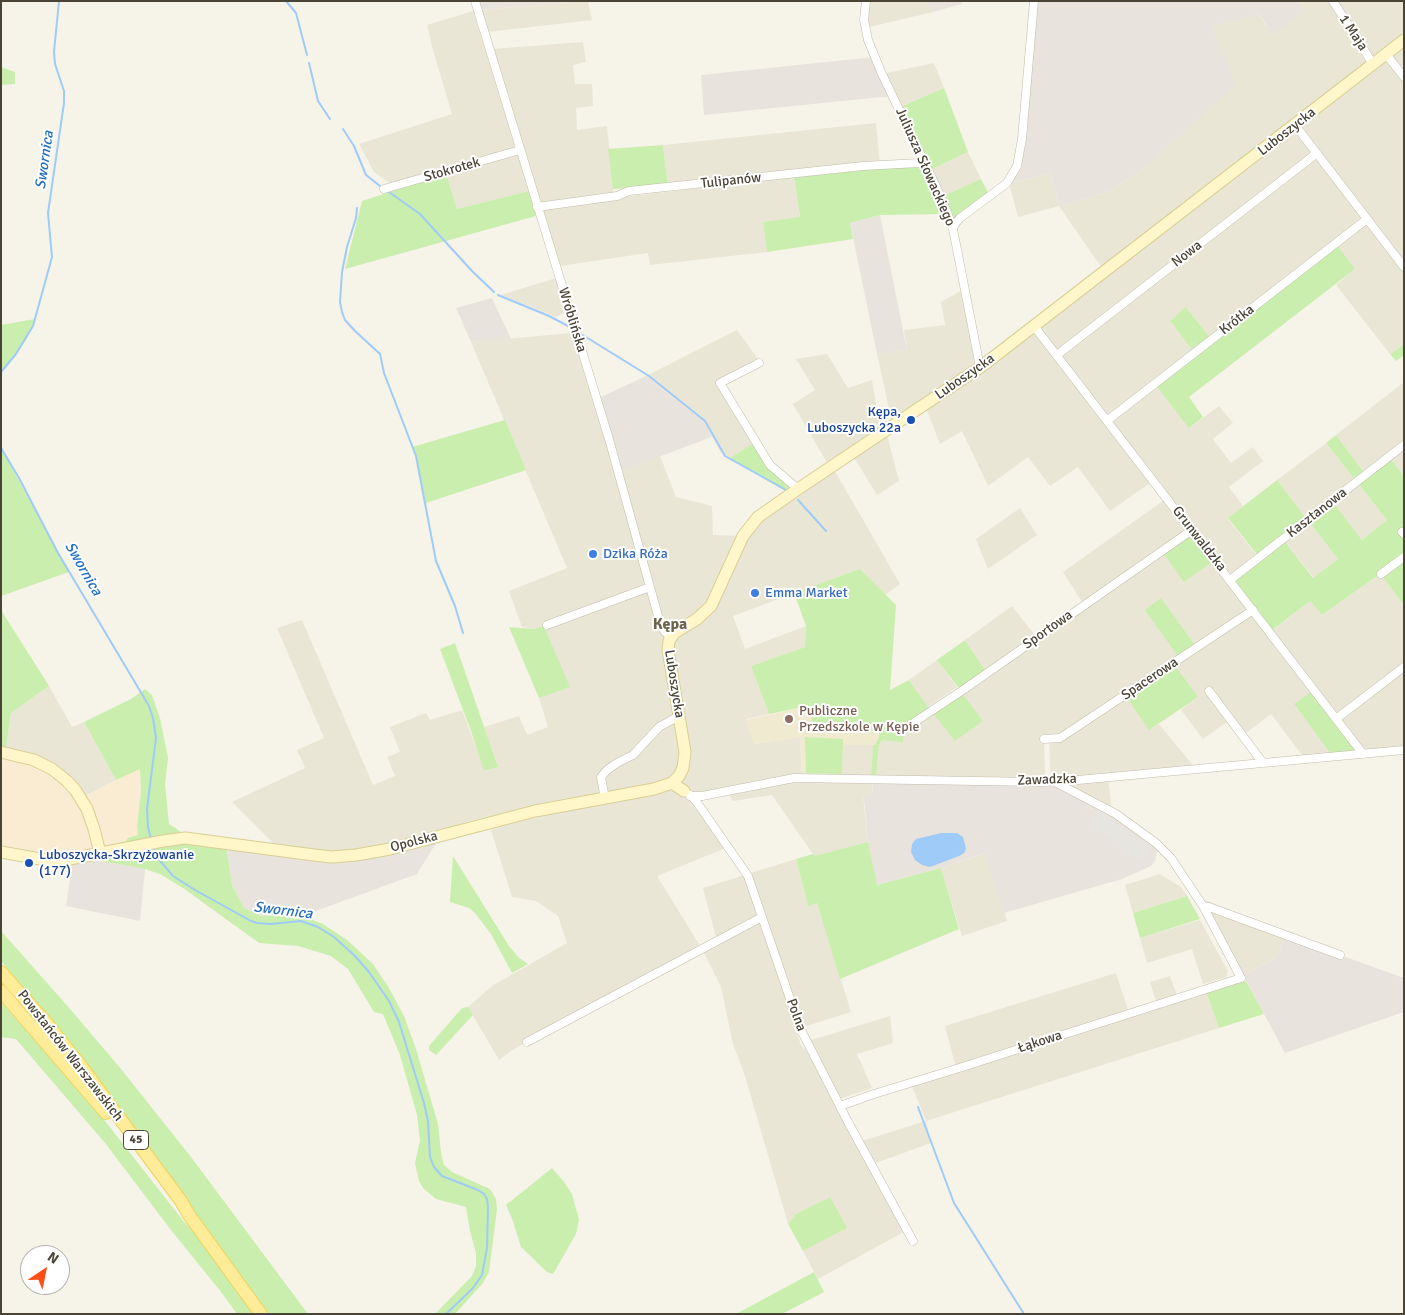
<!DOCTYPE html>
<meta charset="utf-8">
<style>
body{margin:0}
#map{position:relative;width:1405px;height:1315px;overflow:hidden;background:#f6f3e8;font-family:Signika,sans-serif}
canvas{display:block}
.frame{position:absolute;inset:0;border:2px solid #4a4436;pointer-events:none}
.north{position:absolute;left:20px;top:1245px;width:50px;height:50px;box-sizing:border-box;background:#fff;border:1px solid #b7b4af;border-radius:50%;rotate:34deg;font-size:14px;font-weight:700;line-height:20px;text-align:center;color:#4a4436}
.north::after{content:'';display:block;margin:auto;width:18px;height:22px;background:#ff4f16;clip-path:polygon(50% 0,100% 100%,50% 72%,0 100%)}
</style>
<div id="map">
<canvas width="1405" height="1315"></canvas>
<div class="frame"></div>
<div class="north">N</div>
</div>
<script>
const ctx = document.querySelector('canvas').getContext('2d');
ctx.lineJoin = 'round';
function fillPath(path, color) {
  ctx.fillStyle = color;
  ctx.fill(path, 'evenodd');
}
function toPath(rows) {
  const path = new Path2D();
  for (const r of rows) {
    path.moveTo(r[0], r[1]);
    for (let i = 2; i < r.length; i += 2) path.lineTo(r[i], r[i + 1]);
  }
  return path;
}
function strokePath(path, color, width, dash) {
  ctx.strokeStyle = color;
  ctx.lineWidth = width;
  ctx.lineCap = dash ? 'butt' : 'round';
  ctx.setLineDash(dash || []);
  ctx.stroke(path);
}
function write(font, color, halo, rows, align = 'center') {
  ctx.font = font + ' Signika,sans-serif';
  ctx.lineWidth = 4;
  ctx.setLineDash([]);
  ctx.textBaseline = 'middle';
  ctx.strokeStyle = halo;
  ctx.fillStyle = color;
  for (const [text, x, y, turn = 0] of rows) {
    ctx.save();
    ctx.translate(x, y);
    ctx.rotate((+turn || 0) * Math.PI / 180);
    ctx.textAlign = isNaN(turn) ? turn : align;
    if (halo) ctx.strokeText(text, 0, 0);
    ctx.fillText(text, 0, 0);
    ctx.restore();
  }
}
const residential = toPath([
 [579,1,588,1,592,20,488,32,482,10],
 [866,1,925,1,933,12,865,28],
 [1302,1,1328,1,1366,62,1312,111,1404,40,1404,344,1390,354,1336,285,1355,269,1212,340,1187,308,1170,321,1193,351,1179,365,1189,428,1219,406,1233,423,1213,439,1231,463,1253,447,1263,461,1229,487,1243,506,1228,519,1259,558,1271,632,1310,601,1322,615,1380,574,1404,605,1404,750,1363,754,1294,704,1333,757,1305,759,1271,714,1242,736,1230,720,1203,739,1181,710,1198,697,1149,730,1159,724,1196,769,1108,777,1112,812,1051,781,1049,739,1044,739,1045,782,876,780,879,745,882,740,904,729,987,673,965,640,1012,606,1037,638,1084,605,1063,572,1167,498,1153,481,1110,511,1078,467,1050,486,1028,457,988,486,962,431,940,444,925,405,893,427,877,354,907,350,904,330,945,325,941,302,964,289,982,366,1104,271,1059,206,1018,217,1009,183,1050,174,1059,206,1105,193,1129,179,1149,164,1211,27,1259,14,1266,26,1304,11,1299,4],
 [1337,1,1404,1,1404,32,1371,57],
 [473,11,529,191,457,209,444,169,391,184,374,172,359,144,452,114,433,50,427,25],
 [583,42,586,62,573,65,575,84,592,84,593,106,576,108,577,130,607,126,614,198,794,177,800,218,763,222,767,252,650,265,648,253,560,266,492,49],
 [934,63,944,88,898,108,882,74],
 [876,123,880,165,668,185,663,145],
 [968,152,981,179,941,197,928,171],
 [556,278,566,312,556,317,501,295],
 [737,330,760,362,720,383,755,442,730,458,721,452,703,421,646,376],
 [572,333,593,402,609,439,618,472,660,456,676,497,712,506,713,535,743,536,830,468,793,404,815,390,796,359,827,354,848,388,872,380,881,434,886,431,899,481,877,495,852,454,832,466,900,584,885,595,860,569,733,616,745,649,806,626,805,647,751,666,769,714,746,719,754,744,800,737,802,778,841,779,843,745,873,745,872,795,863,795,868,842,815,857,772,795,733,801,727,791,691,796,728,847,657,876,702,949,717,941,703,888,796,859,808,905,817,903,851,1012,803,1027,774,954,790,1014,801,1045,808,1053,816,1067,808,1041,890,1016,893,1043,857,1054,872,1088,839,1099,862,1141,926,1121,912,1086,957,1072,945,1026,1116,973,1129,1013,1157,1004,1150,982,1170,976,1178,998,1205,989,1219,1028,926,1121,931,1143,873,1164,909,1229,818,1279,803,1251,846,1228,796,1214,788,1224,745,1076,733,1044,721,987,702,949,546,1031,511,1051,499,1060,468,1007,492,986,567,943,558,916,536,901,512,897,491,830,516,822,569,810,603,799,566,798,465,822,441,835,370,853,281,851,232,802,305,768,297,750,324,738,277,628,302,620,373,785,395,776,387,757,400,752,390,727,426,713,430,720,462,710,485,771,498,767,484,727,519,716,527,735,548,727,539,698,569,687,544,627,534,629,522,627,509,591,567,568,471,342],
 [1404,382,1404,476,1389,457,1366,475,1336,435],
 [1326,443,1387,520,1362,540,1332,501,1306,518,1277,480],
 [1020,508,1037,535,988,569,976,539],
 [1310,523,1338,559,1314,578,1285,542],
 [937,660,957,687,928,707,909,680],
 [49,686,72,727,84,722,116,780,81,798,5,753,11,713],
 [986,853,1007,921,962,936,941,868],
 [1160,874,1181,887,1187,896,1133,913,1125,885],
 [1202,899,1287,932,1276,958,1243,975],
 [1200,920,1228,971,1226,977,1203,984,1192,949,1147,963,1140,938]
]);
const commercial = toPath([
 [1,752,34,760,81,798,140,768,141,792,137,826,138,835,120,850,73,859,1,845]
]);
const industrial = toPath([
 [479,1,579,1,481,10],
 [925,1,960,1,962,4,933,12],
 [1034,1,1302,1,1299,4,1305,11,1273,35,1259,14,1211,27,1236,84,1149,164,1129,179,1105,193,1059,206,1050,174,1007,183,1017,166],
 [875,57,892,96,704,115,701,75],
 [880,215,907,350,877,354,850,223],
 [492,298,511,339,471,342,456,308],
 [646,376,703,421,712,437,618,472,599,398],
 [873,780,1053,781,1116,814,1158,849,1155,861,1151,866,1122,879,1004,913,985,853,941,868,876,885,868,842,865,806,863,795,872,794],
 [441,835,417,874,302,916,262,916,244,908,232,885,226,843,332,857],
 [100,853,101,861,145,869,140,921,66,906,73,859],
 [1287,932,1340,955,1404,978,1404,1012,1285,1053,1243,975,1276,958]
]);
const education = toPath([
 [809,706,812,721,822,730,879,731,879,737,875,745,843,745,842,779,802,778,800,737,754,744,745,720]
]);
const green = toPath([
 [1,67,15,72,15,84,1,85],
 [944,88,968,152,928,171,941,197,981,179,990,197,955,224,947,214,880,215,850,223,853,239,767,252,763,222,800,217,794,177,854,171,863,166,925,165,898,108],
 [663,145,668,185,613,189,608,149],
 [446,174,457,209,529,191,536,216,345,269,362,201],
 [1336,244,1355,269,1189,397,1203,417,1189,428,1155,384,1193,351,1170,321,1186,307,1212,340],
 [35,319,26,340,1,373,1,325],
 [1404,344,1404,355,1396,361,1390,354],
 [505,420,526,470,426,503,416,456,412,447],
 [1336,435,1366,475,1389,457,1404,476,1404,605,1380,574,1322,615,1310,601,1270,632,1230,580,1259,557,1228,518,1277,480,1306,518,1285,542,1313,578,1338,559,1310,523,1332,501,1362,540,1387,520,1326,443],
 [755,442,770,465,798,489,790,494,730,458],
 [1,448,69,572,1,596],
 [1192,530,1215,560,1184,582,1162,551],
 [860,569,896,605,890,690,909,680,931,711,961,691,937,660,965,640,987,673,961,692,983,721,955,741,931,711,904,729,903,742,882,740,879,745,876,780,871,780,873,745,875,745,879,737,879,731,822,730,812,721,808,706,769,714,751,666,805,647,806,626,794,593],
 [1161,598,1197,648,1180,659,1145,610],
 [1,610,49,686,11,713,5,753,1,752],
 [544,626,570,687,539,698,509,627,534,629],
 [455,643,498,767,484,771,471,731,440,649],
 [1173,663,1198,697,1149,730,1125,695],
 [145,689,152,695,160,718,168,758,165,784,169,824,190,838,226,843,232,885,244,908,262,916,302,916,323,924,347,940,373,964,389,988,404,1016,416,1049,438,1124,441,1153,444,1165,452,1172,490,1189,496,1199,497,1209,489,1272,483,1283,455,1314,435,1314,472,1276,476,1266,476,1253,470,1231,466,1207,436,1199,423,1188,419,1181,415,1163,420,1140,417,1115,400,1055,383,1014,374,1012,348,969,331,956,298,946,259,943,183,888,160,874,145,869,101,861,100,853,120,850,128,838,138,835,137,826,141,792,140,769,116,780,84,722,131,699],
 [1314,690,1363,754,1333,757,1294,704],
 [805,737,843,739,842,774,806,773],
 [868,842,877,885,941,868,959,929,840,979,817,903,808,906,796,859,813,854,815,856],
 [453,856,509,946,518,957,528,964,512,973,491,934,475,913,469,908,450,902],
 [1187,896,1200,919,1140,938,1133,913],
 [1,931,71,1010,121,1069,191,1157,308,1314,237,1314,221,1292,171,1230,105,1143,16,1039,1,1037,1,1002,98,1112,185,1223,219,1257,52,1021,1,961],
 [1246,981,1264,1014,1219,1028,1205,989],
 [468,1007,473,1015,436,1055,429,1050,429,1046,462,1008],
 [552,1168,564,1182,572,1194,579,1220,576,1234,553,1274,547,1272,521,1247,513,1221,506,1205],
 [830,1197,847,1228,803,1251,788,1224,796,1214],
 [814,1272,824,1292,782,1314,736,1314]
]);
const parking = toPath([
 [1099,811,1150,848,1141,861,1090,824]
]);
const water = toPath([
 [941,833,957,833,963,837,966,849,964,853,959,856,930,867,922,865,915,860,911,852,912,844,916,839]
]);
const stream = toPath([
 [286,1,296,13,307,55],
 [309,63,318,101,330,119],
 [343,129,354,146,366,175,380,186],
 [389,192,420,214,472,271,494,292],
 [357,208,356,218,347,247,342,272,340,302,342,312,345,320,355,331,380,354,384,373,416,456,436,561,455,606,463,633],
 [498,295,549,316,568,326],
 [581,334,649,376,705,421,725,456,786,490],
 [1,372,16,354,33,326,52,257,48,213,64,103,64,91,55,64,54,52,59,1],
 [1,448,19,478,58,553,149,706,153,718,156,738,147,809,148,827,151,839],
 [798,500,826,531],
 [153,846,156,856,173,876,195,890,251,921,257,923,271,924,301,921,318,927,334,937,355,956,369,972,389,1001,399,1022,424,1103,428,1121,430,1157,434,1167,442,1176,478,1190,484,1194,487,1199,488,1207,487,1248,482,1275,473,1288,446,1314],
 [918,1107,954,1203,1024,1314]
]);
const street = toPath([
 [475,1,609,439,660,623,665,632,671,637],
 [866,1,864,20,868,40,882,74,941,197,953,229,979,362,982,366],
 [1333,1,1373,64],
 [1386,54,1404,77],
 [1295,125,1404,267],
 [384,189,520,150],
 [537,207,617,196,629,191,863,166,919,163,925,165],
 [953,229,955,224,960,218,1007,183,1017,166,1022,139,1034,1],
 [1034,326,1363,754],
 [1057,355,1317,153],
 [759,363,720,383,770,465,798,489],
 [1108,420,1367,219],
 [1402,532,1404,534],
 [1381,574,1404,557],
 [1230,580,1404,445],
 [547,625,650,587],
 [1209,691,1263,763],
 [1336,719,1404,667],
 [904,729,963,690,1192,530],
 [1044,739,1060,738,1253,610],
 [1055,782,1116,814,1156,843,1171,858,1203,906,1209,907,1340,955],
 [690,795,696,801,748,876,800,1028,847,1120,913,1241],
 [690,796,702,796,794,778,1038,782,1067,781,1404,750],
 [605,799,601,777,607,770,617,763,633,755,659,727,679,716],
 [527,1042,762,917],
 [840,1106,874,1094,956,1069,1241,978,1203,906]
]);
const secondary = toPath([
 [1,752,34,760,52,769,67,781,76,791,87,809,94,829,100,853],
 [672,783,684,791],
 [1,852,46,860,65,860,163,841,185,838,314,855,332,857,356,855,390,849,535,811,654,789,672,783,679,776,683,768,685,752,668,650,669,641,674,633,697,619,711,606,743,536,758,517,798,489,982,366,1404,40]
]);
const primary = toPath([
 [1,972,49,1026,81,1066,181,1201,189,1215,261,1314],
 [1,991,106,1113]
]);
const markers = [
 [911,420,5,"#1a4fb4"],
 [593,554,5,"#3f7fe0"],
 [755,593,5,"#3f7fe0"],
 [789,719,5,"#8d6e63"],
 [29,863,5,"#1a4fb4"]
];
const shields = [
 [136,1140,25]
];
const shieldNames = [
 ["45",136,1140]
];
const streetNames = [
 ["1 Maja",1353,33,57],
 ["Luboszycka",1287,132,-38],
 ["Juliusza Słowackiego",925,167,66],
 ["Stokrotek",452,170,-16],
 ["Tulipanów",731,181,-6],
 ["Nowa",1187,254,-38],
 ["Wróblińska",572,320,73],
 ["Krótka",1237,320,-38],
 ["Luboszycka",965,377,-35],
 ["Kasztanowa",1317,513,-38],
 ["Grunwaldzka",1199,539,52],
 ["Sportowa",1048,630,-35],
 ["Spacerowa",1150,679,-34],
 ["Luboszycka",674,684,81],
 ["Zawadzka",1047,780,-2],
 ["Opolska",414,842,-15],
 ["Polna",796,1015,70],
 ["Łąkowa",1040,1042,-18],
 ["Powstańców Warszawskich",70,1056,52]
];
const transitNames = [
 ["Kępa,",901,412],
 ["Luboszycka 22a",901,428],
 ["Luboszycka-Skrzyżowanie",39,855,"left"],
 ["(177)",39,871,"left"]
];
const shopNames = [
 ["Dzika Róża",603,554],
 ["Emma Market",765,593]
];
const educationNames = [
 ["Publiczne",799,711],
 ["Przedszkole w Kępie",799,727]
];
const waterNames = [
 ["Swornica",45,160,-82],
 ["Swornica",83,569,60],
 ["Swornica",283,911,7]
];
const quarterNames = [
 ["Kępa",670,625]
];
fillPath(residential, '#eae6d6');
fillPath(commercial, '#f9ecd2');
fillPath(industrial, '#e8e4dd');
fillPath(education, '#f0ead1');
fillPath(green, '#caeead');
fillPath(parking, '#e7e5e0');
fillPath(water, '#9fcbf8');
strokePath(stream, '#9fcbf8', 2);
strokePath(street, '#c2bcaa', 9);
strokePath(secondary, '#dace94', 13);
strokePath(primary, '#f0d25c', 14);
strokePath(street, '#fff', 8);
strokePath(secondary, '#fff7c9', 11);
strokePath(primary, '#ffec98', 12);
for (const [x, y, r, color] of markers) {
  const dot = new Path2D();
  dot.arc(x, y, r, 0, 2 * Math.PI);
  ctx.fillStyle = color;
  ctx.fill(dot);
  strokePath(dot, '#fff', 2);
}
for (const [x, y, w] of shields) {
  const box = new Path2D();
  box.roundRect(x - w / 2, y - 9.5, w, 19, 4);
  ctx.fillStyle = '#fff';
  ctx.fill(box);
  strokePath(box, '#4a4436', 1);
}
write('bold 12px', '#4a4436', null, shieldNames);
write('14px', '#4a4436', '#fff', streetNames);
write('14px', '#164399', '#fff', transitNames, 'right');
write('14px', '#366cbe', '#fff', shopNames, 'left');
write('14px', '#785e54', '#fff', educationNames, 'left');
write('italic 15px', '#2370c2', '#fff', waterNames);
write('bold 16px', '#6e644c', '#fff', quarterNames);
</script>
